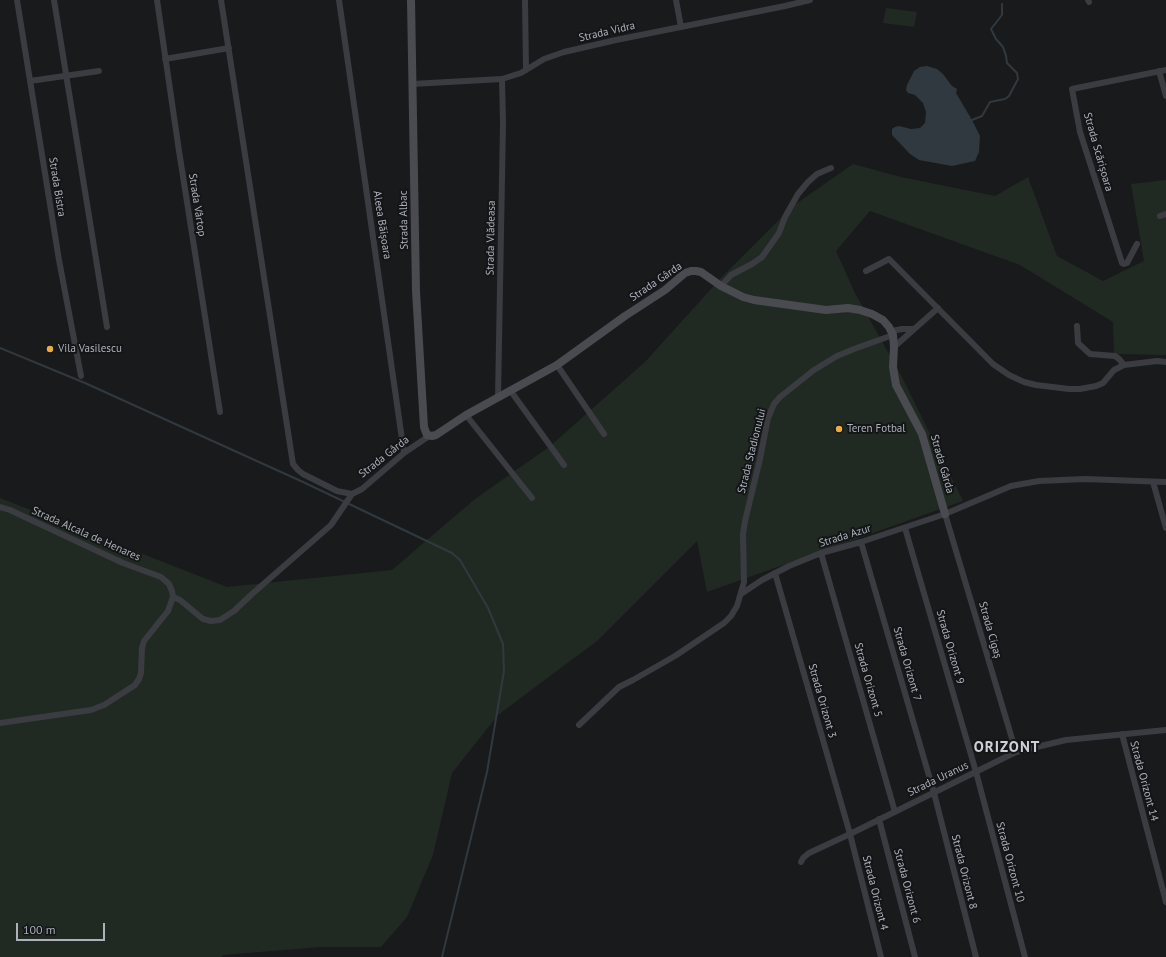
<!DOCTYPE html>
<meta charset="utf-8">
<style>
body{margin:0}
#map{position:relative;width:1166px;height:957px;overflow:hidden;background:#191a1c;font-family:"PT Sans",sans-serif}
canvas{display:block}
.scale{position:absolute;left:16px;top:923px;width:89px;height:18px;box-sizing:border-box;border:2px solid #acb1bb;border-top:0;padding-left:5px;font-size:12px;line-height:14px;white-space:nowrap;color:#acb1bb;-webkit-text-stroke:3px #141517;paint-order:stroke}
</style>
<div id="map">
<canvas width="1166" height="957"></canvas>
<div class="scale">100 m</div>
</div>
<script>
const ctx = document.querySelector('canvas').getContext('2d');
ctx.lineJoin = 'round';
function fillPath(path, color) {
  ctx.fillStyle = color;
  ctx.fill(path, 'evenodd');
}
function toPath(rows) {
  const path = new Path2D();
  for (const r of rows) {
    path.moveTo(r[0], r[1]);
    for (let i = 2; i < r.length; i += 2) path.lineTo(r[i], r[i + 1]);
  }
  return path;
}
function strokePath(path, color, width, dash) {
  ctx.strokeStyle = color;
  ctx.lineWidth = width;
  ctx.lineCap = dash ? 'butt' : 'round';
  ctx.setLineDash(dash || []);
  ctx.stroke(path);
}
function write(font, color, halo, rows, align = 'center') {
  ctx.font = font + ' "PT Sans",sans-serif';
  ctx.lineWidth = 4;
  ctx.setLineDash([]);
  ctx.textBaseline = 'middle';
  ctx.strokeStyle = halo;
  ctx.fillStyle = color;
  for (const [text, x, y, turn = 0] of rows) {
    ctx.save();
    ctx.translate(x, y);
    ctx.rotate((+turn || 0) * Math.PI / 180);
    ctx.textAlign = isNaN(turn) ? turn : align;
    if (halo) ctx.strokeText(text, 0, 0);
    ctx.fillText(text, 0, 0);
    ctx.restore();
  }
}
const green = toPath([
 [886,8,917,12,914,27,883,23],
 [853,164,901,177,995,196,1028,177,1057,256,1103,281,1144,261,1131,184,1166,180,1166,355,1114,354,1113,322,1020,265,870,211,836,251,855,293,903,379,963,501,707,592,697,541,597,641,498,715,452,773,433,855,407,917,381,947,321,947,223,955,221,957,0,957,0,498,227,587,392,570,475,499,549,447,645,362,720,279,793,206]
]);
const water = toPath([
 [927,66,937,69,943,74,952,86,957,89,956,93,972,120,980,136,979,152,975,161,952,166,919,160,910,154,892,135,892,129,895,127,899,126,911,129,920,128,925,123,926,112,923,103,915,95,908,93,906,90,907,85,914,71,920,67]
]);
const stream = toPath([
 [972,120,982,116,990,102,1005,99,1009,96,1018,79,1017,73,1007,63,1006,56,1003,47,996,39,991,29,1002,15,1002,4],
 [0,348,85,383,303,482,452,553,460,560,488,608,503,644,504,671,487,772,442,957]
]);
const street = toPath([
 [17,0,59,260,81,376],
 [54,0,107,327],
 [157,0,179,151,220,412],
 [221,0,293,464,298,470,303,474,337,491,352,494],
 [339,0,404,453],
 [525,0,526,70],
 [676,0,681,27],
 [1088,0,1089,2],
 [165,59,229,48],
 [1159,71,1166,96],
 [30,81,99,71],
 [412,84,502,79,521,73,544,59,564,52,616,40,785,6,810,0],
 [1160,216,1166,214],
 [1137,244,1127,263,1124,264,1122,263,1080,132,1072,89,1166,70],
 [866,271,889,259,993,364,1009,375,1024,382,1036,385,1069,389,1080,389,1096,386,1103,383,1114,370,1124,365,1157,361,1166,362],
 [721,286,731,275,752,264,762,257,779,233,785,217,798,194,808,182,817,174,831,168],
 [1077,326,1078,343,1090,354,1115,356,1119,359,1124,365],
 [892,331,902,329,914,329],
 [894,347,938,308],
 [557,365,604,434],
 [510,390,564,465],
 [498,397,503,123,502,79],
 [466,415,532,498],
 [1153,482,1166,528],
 [352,494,362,489,404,453,429,436],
 [0,507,10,510,123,563,161,577,169,584,172,591,173,597,168,611,144,641,142,648,141,673,139,679,135,685,104,705,91,710,0,723],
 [945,514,1016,752],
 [905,528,976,772,1025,957],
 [861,542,934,793,976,957],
 [821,553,895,812],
 [775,573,850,834,881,957],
 [741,594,762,580,789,566,821,553,861,542,945,514,1011,486,1039,481,1085,479,1166,482],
 [173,597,180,600,203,619,211,621,220,620,234,611,252,594,331,525,352,494],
 [579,725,619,687,633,680,675,656,724,623,731,616,737,606,744,582,743,534,745,521,760,459,768,418,774,404,780,397,814,370,837,356,854,349,893,335],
 [1122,734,1166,902],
 [879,819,915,957],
 [801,862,803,858,809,853,850,834,1016,752,1066,740,1166,730]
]);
const secondary = toPath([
 [411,0,416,291,424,427,427,435,432,436,436,435,466,415,557,365,625,316,665,290,685,273,691,271,696,271,701,272,721,286,743,297,754,300,826,310,848,308,860,310,872,314,883,320,889,327,893,335,894,347,893,367,896,385,922,434,945,514]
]);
const markers = [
 [50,349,4,"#ecac41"],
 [839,429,4,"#ecac41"]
];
const streetNames = [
 ["Strada Vidra",607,32,-13],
 ["Strada Scărișoara",1098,152,74],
 ["Strada Bistra",57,187,81],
 ["Strada Vârtop",197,205,81],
 ["Strada Albac",404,220,-91],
 ["Aleea Băișoara",382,225,81],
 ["Strada Vlădeasa",491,238,-89],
 ["Strada Gârda",656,282,-34],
 ["Strada Stadionului",752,451,-76],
 ["Strada Gârda",384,457,-38],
 ["Strada Gârda",942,464,74],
 ["Strada Alcala de Henares",86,534,24],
 ["Strada Azur",845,536,-17],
 ["Strada Cigaș",990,630,74],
 ["Strada Orizont 9",950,647,74],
 ["Strada Orizont 7",907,664,74],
 ["Strada Orizont 5",868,680,74],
 ["Strada Orizont 3",822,701,74],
 ["Strada Uranus",938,779,-26],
 ["Strada Orizont 14",1144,781,75],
 ["Strada Orizont 10",1010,862,75],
 ["Strada Orizont 8",964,872,76],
 ["Strada Orizont 6",907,886,75],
 ["Strada Orizont 4",875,893,76]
];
const poiNames = [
 ["Vila Vasilescu",58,349],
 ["Teren Fotbal",847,429]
];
const districtNames = [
 ["ORIZONT",1007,748]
];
fillPath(green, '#212a22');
fillPath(water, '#30393f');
strokePath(stream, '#30393f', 2);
strokePath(street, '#3b3c41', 6);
strokePath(secondary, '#494b50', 8);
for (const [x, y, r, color] of markers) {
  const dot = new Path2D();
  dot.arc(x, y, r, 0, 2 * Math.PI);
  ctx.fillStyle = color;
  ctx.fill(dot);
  strokePath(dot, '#141517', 1.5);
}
write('11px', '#acb1bb', '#141517', streetNames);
write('11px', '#acb1bb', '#141517', poiNames, 'left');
ctx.letterSpacing = '1px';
write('bold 15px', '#cdd0d7', '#141517', districtNames);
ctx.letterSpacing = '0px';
</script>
